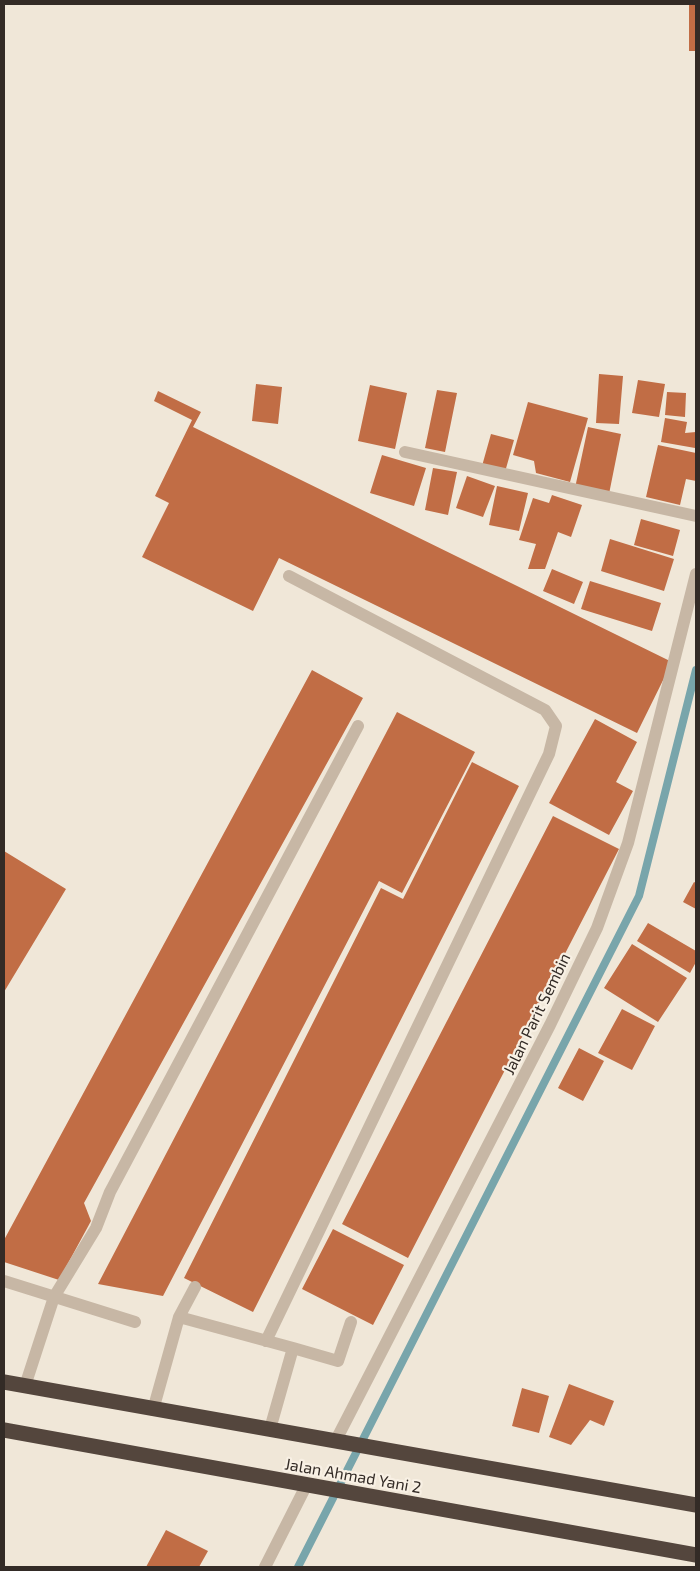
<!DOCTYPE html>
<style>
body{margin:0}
#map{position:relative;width:700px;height:1571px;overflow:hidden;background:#f0e7d8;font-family:"Exo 2",sans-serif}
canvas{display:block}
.frame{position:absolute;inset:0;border:5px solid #332b26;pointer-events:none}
</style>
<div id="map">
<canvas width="700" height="1571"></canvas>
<div class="frame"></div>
</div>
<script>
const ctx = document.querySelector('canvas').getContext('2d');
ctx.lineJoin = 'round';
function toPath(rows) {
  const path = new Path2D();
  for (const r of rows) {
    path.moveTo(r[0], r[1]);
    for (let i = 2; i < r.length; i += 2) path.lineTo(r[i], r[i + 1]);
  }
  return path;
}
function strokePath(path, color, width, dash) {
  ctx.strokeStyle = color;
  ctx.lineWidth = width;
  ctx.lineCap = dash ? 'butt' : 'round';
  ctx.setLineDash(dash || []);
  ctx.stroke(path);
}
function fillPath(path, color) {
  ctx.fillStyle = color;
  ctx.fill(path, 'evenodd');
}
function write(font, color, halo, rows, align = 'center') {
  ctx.font = font + ' "Exo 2",sans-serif';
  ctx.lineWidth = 4.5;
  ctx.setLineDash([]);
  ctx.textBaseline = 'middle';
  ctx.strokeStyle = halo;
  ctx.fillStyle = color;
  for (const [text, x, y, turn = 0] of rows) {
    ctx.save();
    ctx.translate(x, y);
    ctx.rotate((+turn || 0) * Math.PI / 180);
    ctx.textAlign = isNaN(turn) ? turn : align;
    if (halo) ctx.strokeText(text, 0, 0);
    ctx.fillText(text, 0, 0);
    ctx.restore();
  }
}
const stream = toPath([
 [298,1567,639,896,696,670]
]);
const building = toPath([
 [689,4,696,4,696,51,689,51],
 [599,374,623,376,619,424,596,423],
 [638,380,665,384,659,417,632,413],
 [256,384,282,387,278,424,252,421],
 [370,385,407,393,395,449,358,441],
 [437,390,457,393,445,452,425,448],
 [158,391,201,412,193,427,672,662,637,733,279,558,253,611,142,557,169,503,155,496,192,420,154,401],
 [667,392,686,393,685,417,665,415],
 [528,402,588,418,570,482,536,473,534,461,513,455],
 [665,418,687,422,685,433,696,432,695,448,661,442],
 [588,427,621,434,609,494,575,488],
 [491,434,514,440,505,472,482,466],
 [658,445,696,453,696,481,686,479,680,505,646,497],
 [382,455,426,468,414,506,370,493],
 [433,468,457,472,448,515,425,510],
 [467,476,495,486,483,517,456,508],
 [497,486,528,493,519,531,489,525],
 [552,495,582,505,571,537,558,532,545,569,528,569,536,544,519,540,533,498,549,503],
 [641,519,680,530,673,556,634,545],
 [610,539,674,559,664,591,601,571],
 [552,569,583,582,574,604,543,591],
 [590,581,661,603,652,631,581,609],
 [312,670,363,698,84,1203,91,1221,59,1280,4,1262,4,1240],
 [397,712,475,752,402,893,379,881,163,1296,98,1284],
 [595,719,637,742,616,782,633,791,609,835,549,803],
 [472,762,519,786,253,1312,184,1278,381,888,403,899],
 [553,816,619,849,408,1258,342,1224],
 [4,851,66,889,4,992],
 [694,882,696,883,696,909,683,902],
 [648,923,696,951,696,962,690,973,637,941],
 [632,944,687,978,658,1022,604,988],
 [622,1009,655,1026,632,1070,598,1053],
 [579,1048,604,1061,583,1101,558,1088],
 [333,1229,404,1265,373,1325,302,1289],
 [569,1384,614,1401,604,1426,590,1420,571,1445,549,1437],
 [522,1388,549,1396,539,1433,512,1426],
 [166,1530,208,1551,199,1567,146,1567]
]);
const minor = toPath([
 [405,452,696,516],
 [4,1281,135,1322],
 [179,1317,195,1287],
 [266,1341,549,754,556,726,545,710,289,576],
 [293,1348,338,1361,351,1322],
 [25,1386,54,1297,96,1228,110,1192,358,726],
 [153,1410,179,1317,293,1348,270,1429],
 [336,1440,550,1025,597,928,628,843,696,574],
 [265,1567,306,1486]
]);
const highway = toPath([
 [4,1382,696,1505],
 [4,1430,696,1555]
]);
const streetNames = [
 ["Jalan Parit Sembin",537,1014,-64],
 ["Jalan Ahmad Yani 2",353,1476,10]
];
strokePath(stream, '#78a5ab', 8);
fillPath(building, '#c16d45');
strokePath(minor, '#c7b7a5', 12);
strokePath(highway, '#54463d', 15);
write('16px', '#332b26', '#f8f0e4', streetNames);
</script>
